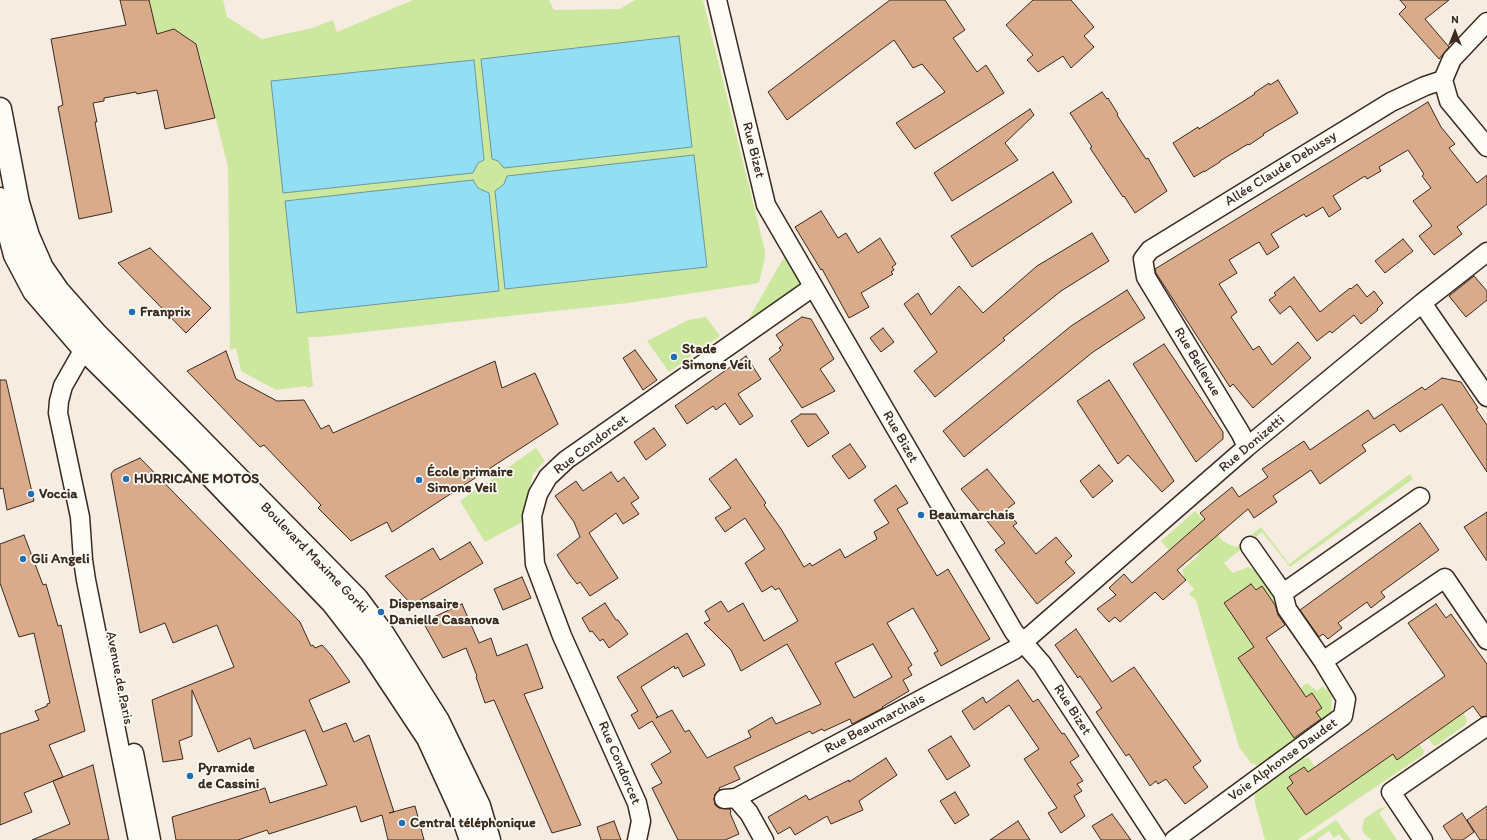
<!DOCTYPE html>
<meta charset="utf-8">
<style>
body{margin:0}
#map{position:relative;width:1487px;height:840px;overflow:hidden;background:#f6ece1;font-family:Itim,sans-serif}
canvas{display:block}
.north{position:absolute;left:1435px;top:12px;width:40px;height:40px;-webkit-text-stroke:3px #fdfcf7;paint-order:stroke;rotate:0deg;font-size:11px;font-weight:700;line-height:16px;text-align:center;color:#3b2a1e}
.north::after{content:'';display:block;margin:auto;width:14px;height:18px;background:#3b2a1e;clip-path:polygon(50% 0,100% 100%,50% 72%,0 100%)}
</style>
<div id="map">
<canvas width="1487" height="840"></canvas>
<div class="north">N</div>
</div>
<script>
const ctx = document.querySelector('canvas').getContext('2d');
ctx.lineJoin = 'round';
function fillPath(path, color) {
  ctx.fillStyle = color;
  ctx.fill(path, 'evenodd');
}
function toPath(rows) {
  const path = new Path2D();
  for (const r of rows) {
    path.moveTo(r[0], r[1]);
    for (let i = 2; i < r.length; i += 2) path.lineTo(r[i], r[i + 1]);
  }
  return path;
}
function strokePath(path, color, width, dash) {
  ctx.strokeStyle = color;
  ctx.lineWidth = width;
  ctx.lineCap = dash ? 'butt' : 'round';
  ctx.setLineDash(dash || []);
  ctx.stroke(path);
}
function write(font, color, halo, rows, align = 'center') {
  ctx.font = font + ' Itim,sans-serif';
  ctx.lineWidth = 3.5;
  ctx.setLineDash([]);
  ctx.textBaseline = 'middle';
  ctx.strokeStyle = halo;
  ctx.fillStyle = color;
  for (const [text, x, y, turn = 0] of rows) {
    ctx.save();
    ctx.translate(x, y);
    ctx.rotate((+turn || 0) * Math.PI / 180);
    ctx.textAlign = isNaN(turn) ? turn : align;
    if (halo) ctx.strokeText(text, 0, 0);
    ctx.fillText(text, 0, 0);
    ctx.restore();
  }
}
const green = toPath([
 [136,0,223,0,227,17,262,39,312,28,333,20,337,32,413,0,549,0,554,10,620,9,635,0,703,0,765,251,765,257,759,283,628,303,319,337,308,337,313,386,308,388,306,386,276,390,241,371,236,348,230,350,228,167,197,44,174,29,144,37],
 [692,147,502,164,495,160],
 [478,163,473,172,283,193],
 [506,181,505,289,495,192,502,187],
 [475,184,483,191,297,313],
 [786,254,801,287,748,320,780,264],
 [706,317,720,336,669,372,647,341,688,320],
 [536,448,545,461,533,474,529,490,526,520,485,542,460,501],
 [1410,474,1413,479,1290,567,1262,532,1224,563,1233,573,1248,567,1255,570,1275,597,1276,606,1270,610,1273,601,1262,587,1256,590,1251,584,1224,603,1254,647,1239,658,1294,738,1321,719,1316,712,1322,707,1312,693,1306,697,1300,688,1307,683,1317,691,1323,686,1326,690,1329,688,1332,698,1331,716,1263,764,1257,765,1251,763,1239,747,1197,604,1196,600,1189,594,1194,589,1185,579,1182,570,1199,555,1197,552,1206,544,1193,530,1169,550,1161,541,1195,511,1224,542,1236,547,1261,527,1289,564],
 [1460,707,1466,718,1467,722,1465,725,1437,745,1435,746,1432,744,1424,732,1440,729,1462,714],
 [1419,744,1424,751,1423,755,1297,840,1265,840,1255,803,1255,796,1257,791,1305,758,1309,758,1315,767,1308,772,1304,767,1289,777,1293,783,1287,788,1306,815,1393,754,1397,760],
 [1387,807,1379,813,1397,840,1371,840,1364,834,1362,829,1364,819,1380,808],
 [1336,820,1351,840,1344,840,1339,834,1334,838,1329,831,1316,840,1306,840]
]);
const water = toPath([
 [679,36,692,147,504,168,498,161,492,159,481,59,679,36],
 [474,60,484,160,478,163,473,173,283,193,271,81,474,60],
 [694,155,707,267,505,289,495,191,504,184,507,176,694,155],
 [473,180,478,188,489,193,499,291,297,313,285,201,473,180]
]);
const building = toPath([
 [120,0,149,0,157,34,174,29,196,44,215,118,165,129,157,90,137,94,136,92,104,98,104,101,93,103,97,122,95,122,112,212,79,219,58,107,63,105,51,39,126,25,120,0],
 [890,0,945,0,965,30,953,38,977,72,986,65,1004,93,915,149,896,123,945,92,922,64,913,68,894,40,787,120,768,92,890,0],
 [1033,0,1071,0,1094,27,1084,36,1094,47,1071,68,1063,56,1038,72,1027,60,1033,55,1006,25,1033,0],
 [1400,0,1449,0,1425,19,1449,47,1439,59,1399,14,1406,7,1400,0],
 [1278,80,1298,113,1263,134,1264,135,1249,145,1248,144,1220,161,1220,162,1204,172,1204,171,1194,177,1173,143,1198,127,1199,129,1255,94,1254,93,1269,83,1270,85,1278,80],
 [1102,92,1107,99,1108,98,1118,114,1117,115,1146,159,1148,158,1167,191,1135,213,1124,196,1123,197,1090,148,1092,147,1070,113,1102,92],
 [1428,102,1441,127,1455,144,1449,148,1477,183,1487,175,1487,204,1457,227,1462,234,1434,255,1419,236,1432,226,1413,201,1431,188,1422,176,1424,174,1408,150,1379,167,1381,171,1367,179,1365,176,1333,196,1341,209,1329,217,1323,207,1306,217,1304,214,1271,234,1279,247,1267,255,1259,242,1229,260,1237,273,1219,284,1237,312,1231,317,1253,350,1259,346,1272,365,1298,342,1311,358,1253,408,1233,384,1230,387,1156,273,1155,269,1428,102],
 [1030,109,1034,115,1005,143,1018,160,952,201,934,173,1030,109],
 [1053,172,1072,202,972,267,951,236,1053,172],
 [821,211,838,238,846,233,858,253,880,238,896,264,892,267,894,270,891,272,893,274,861,293,869,307,849,318,822,269,821,270,795,227,821,211],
 [1092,233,1109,261,1061,291,1003,338,1005,340,935,397,914,371,937,352,904,304,918,293,931,315,959,286,983,313,1037,266,1092,233],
 [1403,239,1413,251,1385,273,1375,261,1403,239],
 [150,248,211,308,186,333,118,263,150,248],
 [1474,276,1487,291,1487,300,1466,317,1449,296,1474,276],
 [1294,277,1320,312,1350,288,1351,289,1357,284,1367,297,1374,291,1383,303,1377,309,1378,310,1361,324,1354,315,1332,333,1330,331,1317,341,1290,306,1280,314,1269,300,1276,295,1274,293,1294,277],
 [1127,290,1145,318,1093,352,964,457,943,431,1071,326,1127,290],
 [802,317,811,319,834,359,820,369,835,391,802,408,769,359,781,350,779,348,783,345,776,335,802,317],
 [883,328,894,342,881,352,870,338,883,328],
 [1164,344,1223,432,1223,439,1196,462,1133,364,1164,344],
 [635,350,657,380,643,390,623,358,635,350],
 [226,351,236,379,277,401,304,400,321,429,329,425,333,433,495,361,502,388,535,373,558,424,392,532,387,522,351,541,318,508,321,505,264,445,260,447,187,371,226,351],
 [746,356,761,379,738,394,753,416,740,425,725,403,716,410,713,406,687,424,675,406,746,356],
 [1442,378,1461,382,1478,408,1476,409,1487,425,1487,472,1442,404,1400,432,1394,424,1362,445,1366,451,1320,484,1311,470,1273,496,1277,502,1254,518,1248,509,1177,570,1186,580,1163,600,1155,592,1120,622,1115,617,1109,622,1097,609,1116,595,1109,588,1124,574,1132,583,1205,519,1200,513,1232,487,1239,497,1268,477,1262,469,1304,441,1310,450,1368,410,1374,419,1422,387,1425,390,1442,378],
 [0,380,6,380,34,501,7,510,3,488,0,489,0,380],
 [1109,380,1174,481,1162,492,1128,455,1118,464,1077,401,1109,380],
 [801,414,816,414,829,433,808,447,791,421,801,414],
 [654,428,666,445,646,460,634,442,654,428],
 [850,444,866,467,849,479,832,456,850,444],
 [140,458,300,622,311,646,313,645,315,648,322,645,331,655,350,682,309,700,323,732,346,723,354,742,369,735,394,812,389,813,415,806,424,840,388,840,382,815,361,822,356,806,269,834,267,830,238,840,176,840,172,817,265,788,270,803,327,785,305,730,254,749,250,738,218,752,192,690,192,736,179,741,183,759,163,762,152,700,234,667,217,625,173,643,165,623,140,633,111,474,114,470,140,458],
 [736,459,766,503,764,505,781,529,804,567,810,563,812,566,840,549,845,558,877,539,874,532,889,523,874,500,896,485,908,503,897,509,937,576,948,569,990,639,941,666,934,653,938,651,913,608,887,623,912,665,908,668,912,675,903,680,909,691,882,707,883,708,852,724,850,719,824,731,822,729,812,734,810,731,734,767,740,779,719,788,720,790,715,794,714,799,715,805,719,808,730,809,731,812,730,813,739,834,725,840,678,840,652,788,662,783,651,764,671,752,652,721,639,729,631,715,638,711,617,677,687,633,705,665,683,677,678,667,675,669,674,666,641,687,658,717,656,718,672,710,685,732,689,730,707,758,751,737,748,731,772,717,776,724,821,704,787,644,741,671,731,650,704,623,710,620,705,611,721,601,728,612,743,603,764,641,798,621,779,588,775,590,772,586,762,592,745,563,765,549,745,518,725,532,715,518,731,508,709,479,736,459],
 [873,644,892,677,854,698,835,663,873,644],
 [1099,465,1113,481,1093,498,1080,481,1099,465],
 [987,469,1015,503,1007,509,1008,511,1007,512,1017,523,1013,526,1036,554,1056,537,1072,556,1065,562,1075,573,1037,604,995,550,1005,543,961,489,987,469],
 [611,472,618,482,624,477,639,498,631,503,639,514,623,524,616,513,589,533,618,578,590,596,580,582,577,584,570,575,557,555,580,537,574,522,555,496,576,481,583,491,611,472],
 [1487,512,1487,561,1464,527,1487,512],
 [1420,523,1439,550,1381,592,1385,597,1371,608,1367,602,1338,623,1342,628,1328,639,1323,634,1319,637,1300,610,1420,523],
 [24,535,43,585,46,584,58,626,61,625,85,731,49,745,63,777,24,793,32,812,0,825,0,734,39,720,35,711,47,706,47,704,50,703,34,633,19,637,0,583,0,544,24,535],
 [470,542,483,563,412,605,385,576,433,548,440,560,470,542],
 [522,577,531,598,503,610,494,589,522,577],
 [1251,584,1256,590,1262,586,1275,605,1278,615,1285,625,1266,638,1306,697,1312,693,1322,708,1316,712,1321,719,1294,738,1238,658,1254,647,1224,603,1251,584],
 [605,603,616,620,618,620,628,634,609,648,603,639,600,641,592,631,590,632,582,618,605,603],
 [462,604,479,643,491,638,497,656,527,644,543,688,524,694,581,825,552,833,494,700,485,703,476,677,477,676,466,648,443,658,423,622,462,604],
 [1436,604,1446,618,1451,614,1487,664,1487,716,1481,717,1473,706,1397,760,1393,754,1306,815,1287,788,1293,783,1289,777,1304,767,1308,772,1445,676,1408,623,1436,604],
 [1076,629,1112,682,1134,667,1201,761,1193,767,1208,787,1185,804,1166,779,1158,784,1156,781,1150,786,1129,754,1126,756,1096,712,1102,708,1080,676,1078,678,1055,645,1076,629],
 [1018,680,1033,702,1038,699,1062,734,1064,733,1079,756,1070,762,1083,781,1077,784,1082,791,1074,796,1085,816,1061,833,1048,813,1057,808,1024,759,1039,749,1009,705,974,730,962,711,983,697,986,703,1018,680],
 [951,736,970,766,947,780,928,750,951,736],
 [886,758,897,775,859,801,863,810,831,824,827,816,795,835,790,827,778,834,768,817,806,795,809,800,849,780,849,782,886,758],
 [93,765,109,840,32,840,70,824,53,781,93,765],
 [955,792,969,815,955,824,940,801,955,792],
 [1487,806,1487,840,1480,840,1467,820,1487,806],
 [1462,813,1474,832,1463,840,1452,840,1443,826,1462,813],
 [1112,814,1131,840,1101,840,1092,826,1112,814],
 [614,821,621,840,601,840,597,827,614,821],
 [1018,821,1030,840,990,840,1018,821]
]);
const minor = toPath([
 [717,0,766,205,1014,632,1042,664,1157,840],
 [1487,22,1452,59,1443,80,1449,101,1487,147],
 [1422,303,1487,397],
 [92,339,84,349,63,386,59,401,58,413,80,517,83,560,86,580,138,840],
 [1247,447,1241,434,1146,277,1143,259,1150,250,1391,102,1425,86,1443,80],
 [1420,497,1283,593,1287,609,1323,661,1445,578,1487,640],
 [1250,546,1283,593],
 [134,753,151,840],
 [736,798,749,813,764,840],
 [724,799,736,798,1014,650,1247,447,1422,303,1487,252],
 [637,840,641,821,637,803,562,636,535,564,532,516,538,494,548,477,566,460,813,287],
 [1174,840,1343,716,1346,699,1323,661],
 [1423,840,1391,792,1487,726]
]);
const major = toPath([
 [0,109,18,203,28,236,42,268,58,291,96,334,357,599,383,634,438,721,479,806,489,840],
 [0,199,15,255,34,291,84,349,191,455,333,603,371,652,428,738,460,808,471,840]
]);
const markers = [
 [132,312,4,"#1f6fb2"],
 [674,357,4,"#1f6fb2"],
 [126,479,4,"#1f6fb2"],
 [419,480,4,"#1f6fb2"],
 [31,494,4,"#1f6fb2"],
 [921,515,4,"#1f6fb2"],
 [23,559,4,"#1f6fb2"],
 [381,612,4,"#1f6fb2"],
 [190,776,4,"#1f6fb2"],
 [402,823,4,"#1f6fb2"]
];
const streetNames = [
 ["Rue Bizet",753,150,76],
 ["Allée Claude Debussy",1281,169,-32],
 ["Rue Bellevue",1197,362,59],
 ["Rue Bizet",900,437,60],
 ["Rue Donizetti",1252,444,-40],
 ["Rue Condorcet",591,445,-37],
 ["Boulevard Maxime Gorki",314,558,46],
 ["Avenue de Paris",119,678,79],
 ["Rue Bizet",1072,710,57],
 ["Rue Beaumarchais",875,724,-28],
 ["Voie Alphonse Daudet",1283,760,-36],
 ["Rue Condorcet",619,763,67]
];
const poiNames = [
 ["Franprix",140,312],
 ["Stade",682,349],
 ["Simone Veil",682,365],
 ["École primaire",427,472],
 ["Simone Veil",427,488],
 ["HURRICANE MOTOS",134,479],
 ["Voccia",39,494],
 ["Beaumarchais",929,515],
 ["Gli Angeli",31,559],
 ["Dispensaire",389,604],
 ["Danielle Casanova",389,620],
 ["Pyramide",198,768],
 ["de Cassini",198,784],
 ["Central téléphonique",410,823]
];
fillPath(green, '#cce89f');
fillPath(water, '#92def2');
strokePath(water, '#6f969d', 1);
fillPath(building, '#d9ab8a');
strokePath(building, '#3b2a1e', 1);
strokePath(minor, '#3b2a1e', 21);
strokePath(major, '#3b2a1e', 25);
strokePath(minor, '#fdfcf7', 18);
strokePath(major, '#fdfcf7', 22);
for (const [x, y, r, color] of markers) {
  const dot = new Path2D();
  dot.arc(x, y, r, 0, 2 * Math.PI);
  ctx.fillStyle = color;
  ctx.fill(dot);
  strokePath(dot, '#fdfcf7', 1.5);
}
write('14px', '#3b2a1e', '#fdfcf7', streetNames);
write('bold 14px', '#3b2a1e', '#fdfcf7', poiNames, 'left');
</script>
